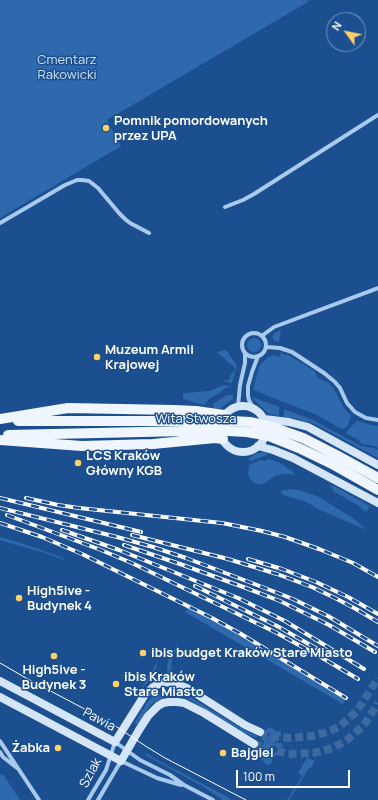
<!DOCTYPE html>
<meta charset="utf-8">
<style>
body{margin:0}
#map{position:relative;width:378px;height:800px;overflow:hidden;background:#1b4f8f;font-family:Manrope,sans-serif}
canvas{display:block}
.north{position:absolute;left:326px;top:12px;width:40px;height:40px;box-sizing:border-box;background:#1b4f8f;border:1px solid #7695bc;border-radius:50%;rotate:303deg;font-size:11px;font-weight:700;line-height:16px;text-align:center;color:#fff}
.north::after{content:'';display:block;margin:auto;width:14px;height:18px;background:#ffd166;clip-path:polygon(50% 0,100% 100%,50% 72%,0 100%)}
.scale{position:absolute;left:236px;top:770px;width:114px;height:18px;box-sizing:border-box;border:2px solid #fff;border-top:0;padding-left:5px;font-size:12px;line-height:14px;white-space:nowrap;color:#fff;-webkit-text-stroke:3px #1b4f8f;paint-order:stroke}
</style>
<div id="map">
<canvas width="378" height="800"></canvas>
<div class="north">N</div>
<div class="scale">100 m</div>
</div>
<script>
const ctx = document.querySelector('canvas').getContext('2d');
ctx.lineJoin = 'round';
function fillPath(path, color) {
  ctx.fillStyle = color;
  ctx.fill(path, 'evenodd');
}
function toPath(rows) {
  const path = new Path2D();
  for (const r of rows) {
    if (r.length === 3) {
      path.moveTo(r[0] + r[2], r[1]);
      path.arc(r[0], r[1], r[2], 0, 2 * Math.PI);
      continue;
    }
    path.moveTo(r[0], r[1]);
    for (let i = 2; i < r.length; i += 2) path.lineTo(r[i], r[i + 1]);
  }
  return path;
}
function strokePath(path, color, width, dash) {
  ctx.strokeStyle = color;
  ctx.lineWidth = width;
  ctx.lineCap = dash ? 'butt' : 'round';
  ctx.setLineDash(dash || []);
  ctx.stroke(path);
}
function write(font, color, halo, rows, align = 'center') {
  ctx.font = font + ' Manrope,sans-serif';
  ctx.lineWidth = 3;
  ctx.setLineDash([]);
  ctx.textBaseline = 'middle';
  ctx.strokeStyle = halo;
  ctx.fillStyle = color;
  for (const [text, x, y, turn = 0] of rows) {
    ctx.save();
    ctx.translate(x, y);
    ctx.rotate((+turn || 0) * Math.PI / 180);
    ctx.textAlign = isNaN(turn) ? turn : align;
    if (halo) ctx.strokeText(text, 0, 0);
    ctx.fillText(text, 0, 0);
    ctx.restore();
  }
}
const green = toPath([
 [0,0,308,0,308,2,107,120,121,146,0,218],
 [281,330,279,342,275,341,273,339,273,335,275,333],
 [254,345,7],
 [226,350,237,366,232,383,223,381,231,379,229,377,236,369,217,352],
 [281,353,290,356,314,371,316,373,316,376,323,381,328,382,334,389,344,408,351,416,350,420,347,427,343,429,340,428,315,414,268,396,253,389,259,367,262,363,268,357,272,356,277,355,277,357,279,357],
 [224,385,232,387,226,388,216,395,209,399,204,405,183,399,183,393,210,391],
 [227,395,233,395,233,399,221,408,217,409,213,408,214,403],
 [252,397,279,407,279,416,272,415,268,413,254,400],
 [284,409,313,420,361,446,375,448,378,450,378,458,309,421,308,423,297,419,284,417],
 [356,421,358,421,371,425,378,426,378,448,375,446,362,444,360,442,359,440,347,434,347,431,352,426],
 [264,452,269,454,251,461,248,460,251,457,255,454],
 [269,459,280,463,292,471,296,475,292,474,282,474,275,476,263,484,259,484,254,483,251,480,248,475,249,465,261,460,264,461],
 [329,486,334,486,370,506,366,512,359,506,333,491,332,488],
 [289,489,299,490,317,496,354,519,367,530,320,510,312,505,304,501,283,495,280,491],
 [0,537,24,544,63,558,64,560,48,554,0,540],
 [188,608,216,622,233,632,346,699,343,704,185,612],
 [177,645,179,646,173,656,171,664,172,673,175,680,168,678,167,668,168,661],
 [158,661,153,678,141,689],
 [167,690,172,696,164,697,153,703,149,707,137,725,134,723,147,703,152,697,157,693],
 [176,690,180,691,244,730,257,736,256,738,243,732,178,693],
 [271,727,274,730,281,732,281,736,279,737,276,737,274,738,274,740,276,743,282,743,283,746,281,748,279,749,274,746,272,747,271,748,272,751,276,753,277,754,272,759,272,763,268,765,266,764,262,760,256,757,256,755,259,752,255,746,257,745,261,746,263,745,264,742,261,738,262,736,266,737,269,736,269,733,267,732,267,729,268,728],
 [146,753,159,761,226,796,231,800,223,800,202,786,145,755],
 [307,758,315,761,311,768,309,768,289,800,287,800,302,776,298,773],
 [3,774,20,800,0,800,0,775]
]);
const secondaryTunnel = toPath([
 [260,732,274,737,291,738,312,736,327,732,339,727,357,711,378,678],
 [254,744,270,749,288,754,314,753,333,748,347,740,364,725,378,703]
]);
const street = toPath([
 [225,207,243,200,254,194,378,115],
 [0,223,65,185,77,180,82,180,89,181,98,188,119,213,125,219,130,223,149,233],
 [254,345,12],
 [263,335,274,327,378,288],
 [267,347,280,348,292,352,324,373,335,382,340,388,347,403,355,412,366,418,378,420],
 [238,406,240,385,245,363,245,354],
 [253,408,249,400,248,396,248,386,252,372,258,356],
 [0,741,39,800],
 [0,752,3,757,17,768],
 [88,800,106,770,115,742,140,760,170,775,184,785,213,800],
 [98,800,121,761,157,778,181,785]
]);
const secondary = toPath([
 [243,429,23],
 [264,419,289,422,308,427,378,465],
 [258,446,273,450,293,458,378,503],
 [0,681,115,742,144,696,153,687,163,682,173,683,187,688,245,725,260,732],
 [0,697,121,761,139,730,148,716,158,706,163,703,169,702,177,702,184,703,204,713,254,744]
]);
const primary = toPath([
 [0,419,68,408,174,410,196,411,224,415],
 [18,421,186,421],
 [8,435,186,431],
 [0,440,82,446,153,444,215,438,223,439]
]);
const tram = toPath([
 [0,663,26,678,111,723,147,747,165,758,246,800]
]);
const rail = toPath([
 [0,498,141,532],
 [26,498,58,505,79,508,222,523,262,531,285,537,319,549,353,563,378,577],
 [0,508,117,537,153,547,186,558,257,585,293,599,328,616,378,646],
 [7,515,101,550,134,564,275,632,319,656,358,679],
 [0,523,42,537,82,554,212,618,241,634,346,698],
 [62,530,119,550,238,598,285,621,364,669],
 [132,535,228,559,277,574,312,587,335,598,356,609,378,622],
 [124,545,180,564,246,588,280,601,329,625,375,652],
 [248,559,282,569,316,582,348,597,378,614],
 [195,586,277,626,321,651]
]);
const primaryBridge = toPath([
 [186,421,232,421,250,422,272,427,303,438,338,456,378,478],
 [186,431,228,431,247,432,269,436,299,448,332,464,378,490]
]);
const markers = [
 [106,128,4,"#ffd166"],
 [97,357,4,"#ffd166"],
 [78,463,4,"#ffd166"],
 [19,598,4,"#ffd166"],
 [143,653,4,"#ffd166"],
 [54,656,4,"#ffd166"],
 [116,684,4,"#ffd166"],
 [58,748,4,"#ffd166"],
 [223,753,4,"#ffd166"]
];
const parkNames = [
 ["Cmentarz",67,60],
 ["Rakowicki",67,75]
];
const poiNames = [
 ["Pomnik pomordowanych",114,121],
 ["przez UPA",114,136],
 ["Muzeum Armii",105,350],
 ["Krajowej",105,365],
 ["LCS Kraków",86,456],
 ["Główny KGB",86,471],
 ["High5ive -",27,591],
 ["Budynek 4",27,606],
 ["ibis budget Kraków Stare Miasto",151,653],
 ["High5ive -",54,670,"center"],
 ["Budynek 3",54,685,"center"],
 ["ibis Kraków",124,677],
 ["Stare Miasto",124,692],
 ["Żabka",50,748,"right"],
 ["Bajgiel",231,753]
];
const streetNames = [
 ["Wita Stwosza",196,419],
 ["Pawia",99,720,28],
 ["Szlak",91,773,-62]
];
fillPath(green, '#2e69ad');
strokePath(secondaryTunnel, '#3d69a0', 8, [8, 4]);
strokePath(street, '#a9c9ee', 4);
strokePath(secondary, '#d6e6fa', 8);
strokePath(primary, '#f0f6ff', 10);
strokePath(tram, '#fff', 1);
strokePath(rail, '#fff', 4);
strokePath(rail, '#1b4f8f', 2.5, [8]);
strokePath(primaryBridge, '#f0f6ff', 10);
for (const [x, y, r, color] of markers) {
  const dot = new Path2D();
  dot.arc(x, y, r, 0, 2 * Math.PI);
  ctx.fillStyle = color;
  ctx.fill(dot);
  strokePath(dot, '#1b4f8f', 1.5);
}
write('13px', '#cfe3fa', '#1b4f8f', parkNames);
write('bold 13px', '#fff', '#1b4f8f', poiNames, 'left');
write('13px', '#fff', '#1b4f8f', streetNames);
</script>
